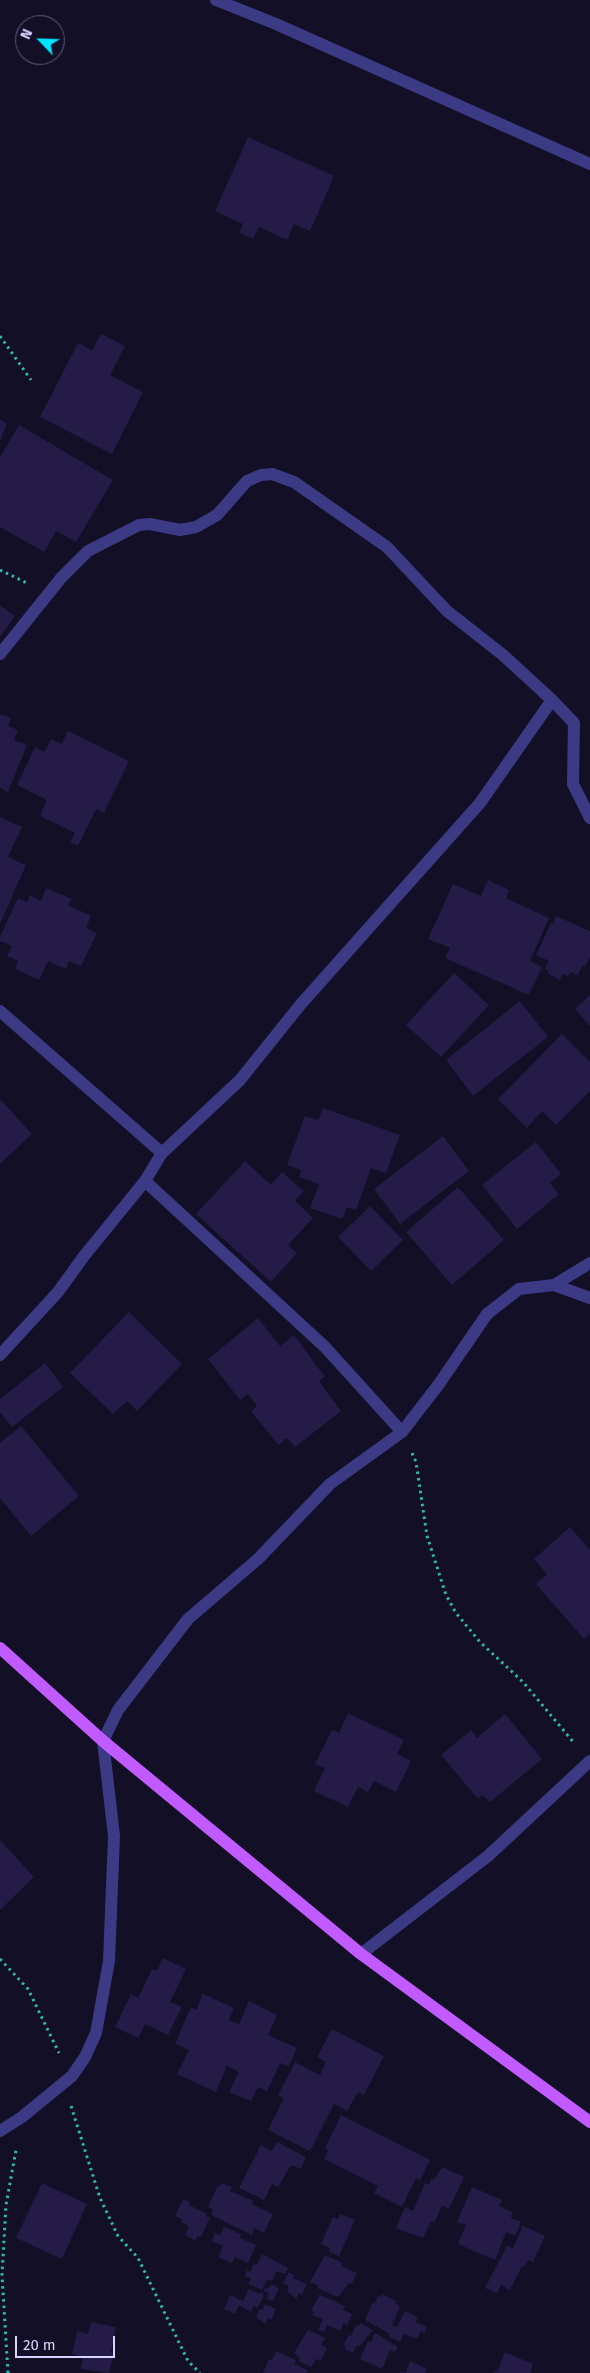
<!DOCTYPE html>
<style>
body{margin:0}
#map{position:relative;width:590px;height:2373px;overflow:hidden;background:#130f26;font-family:"Fira Sans",sans-serif}
canvas{display:block}
.north{position:absolute;left:15px;top:15px;width:50px;height:50px;box-sizing:border-box;background:#130f26;border:1px solid #625e7d;border-radius:50%;rotate:294deg;font-size:14px;font-weight:700;line-height:20px;text-align:center;color:#d9d4ff}
.north::after{content:'';display:block;margin:auto;width:18px;height:22px;background:#00e5ff;clip-path:polygon(50% 0,100% 100%,50% 72%,0 100%)}
.scale{position:absolute;left:15px;top:2336px;width:100px;height:22px;box-sizing:border-box;border:2px solid #d9d4ff;border-top:0;padding-left:6px;font-size:15px;line-height:18px;white-space:nowrap;color:#d9d4ff;-webkit-text-stroke:4px #130f26;paint-order:stroke}
</style>
<div id="map">
<canvas width="590" height="2373"></canvas>
<div class="north">N</div>
<div class="scale">20 m</div>
</div>
<script>
const ctx = document.querySelector('canvas').getContext('2d');
ctx.lineJoin = 'round';
function fillPath(path, color) {
  ctx.fillStyle = color;
  ctx.fill(path, 'evenodd');
}
function toPath(rows) {
  const path = new Path2D();
  for (const r of rows) {
    path.moveTo(r[0], r[1]);
    for (let i = 2; i < r.length; i += 2) path.lineTo(r[i], r[i + 1]);
  }
  return path;
}
function strokePath(path, color, width, dash) {
  ctx.strokeStyle = color;
  ctx.lineWidth = width;
  ctx.lineCap = dash ? 'butt' : 'round';
  ctx.setLineDash(dash || []);
  ctx.stroke(path);
}
const building = toPath([
 [248,137,334,176,310,231,294,224,287,240,259,227,253,239,239,233,243,224,215,211],
 [101,334,125,346,110,375,143,392,112,454,40,417,78,343,92,350],
 [0,420,7,423,0,441],
 [19,425,113,480,76,542,56,531,44,552,0,527,0,457],
 [0,605,15,616,0,637],
 [0,714,11,718,8,726,18,730,14,740,27,745,8,792,0,788],
 [68,731,129,761,104,813,96,809,78,846,70,842,75,833,40,816,47,800,17,785,35,747,44,752,51,739,62,744],
 [0,817,22,827,8,857,26,865,0,924],
 [488,880,509,890,506,898,549,918,530,961,542,967,529,995,445,958,450,948,428,939,453,884,481,896],
 [46,888,72,899,68,905,91,916,86,928,97,933,81,966,69,961,66,969,48,961,39,980,15,969,18,961,7,956,12,946,0,941,0,937,18,898,27,902,30,895,41,901],
 [556,916,590,931,590,956,585,967,582,966,578,975,571,972,568,976,563,974,560,980,547,973,548,970,545,969,549,961,536,955,551,923,553,924],
 [454,973,489,1005,441,1057,406,1025],
 [590,995,590,1026,575,1009],
 [520,1001,548,1037,473,1096,446,1060],
 [562,1034,590,1062,590,1091,556,1125,542,1111,527,1128,498,1099],
 [0,1099,32,1134,0,1164],
 [323,1108,400,1135,386,1173,371,1168,356,1210,347,1207,342,1219,310,1208,319,1184,299,1177,301,1170,287,1165,305,1116,318,1120],
 [443,1136,469,1171,400,1224,374,1189],
 [536,1142,561,1174,550,1183,559,1194,517,1229,482,1185],
 [245,1161,271,1185,282,1172,304,1191,295,1201,313,1218,288,1245,297,1253,271,1282,196,1214],
 [458,1187,504,1240,452,1285,406,1232],
 [370,1206,403,1240,371,1271,338,1237],
 [129,1312,182,1364,137,1411,127,1401,113,1414,70,1373],
 [258,1318,280,1346,294,1335,325,1377,319,1381,341,1411,295,1447,287,1438,278,1445,251,1411,257,1406,248,1394,240,1400,208,1359],
 [45,1363,63,1387,12,1427,0,1412,0,1399],
 [21,1426,79,1496,31,1536,0,1498,0,1443],
 [570,1527,590,1550,590,1634,584,1639,536,1584,547,1574,534,1559],
 [348,1713,404,1740,397,1754,411,1761,396,1792,374,1781,368,1792,358,1787,348,1807,314,1791,325,1768,315,1764,332,1730,339,1733],
 [505,1714,542,1759,490,1802,483,1795,478,1799,441,1755,471,1730,477,1738],
 [0,1840,34,1877,0,1910],
 [163,1958,186,1969,170,2002,182,2007,168,2035,145,2024,138,2038,115,2027,131,1994,138,1998,152,1969,157,1971],
 [203,1994,234,2008,229,2020,239,2024,249,2001,277,2015,268,2035,297,2048,289,2066,280,2063,267,2091,258,2087,251,2101,229,2092,239,2072,227,2066,216,2092,177,2074,189,2050,175,2044,191,2007,196,2010],
 [332,2029,384,2056,364,2095,358,2092,347,2111,334,2104,310,2151,268,2130,284,2098,278,2095,295,2062,320,2075,326,2062,317,2057],
 [341,2115,430,2160,420,2181,416,2178,402,2207,374,2193,378,2186,324,2159,328,2150,325,2148],
 [277,2142,306,2157,301,2169,291,2165,278,2187,272,2184,264,2200,239,2188,261,2145,272,2151],
 [442,2167,464,2177,449,2209,442,2206,434,2223,431,2221,423,2238,396,2228,405,2207,413,2211,425,2183,429,2184,431,2179,434,2180],
 [42,2183,87,2204,62,2259,16,2238],
 [222,2183,232,2187,230,2191,253,2201,252,2204,273,2214,264,2233,254,2228,252,2235,211,2215,213,2210,208,2207,218,2185,220,2186],
 [472,2187,502,2200,499,2206,513,2212,511,2218,521,2222,515,2236,506,2232,495,2260,458,2244,466,2225,457,2222],
 [183,2199,190,2202,189,2205,207,2214,206,2216,210,2218,201,2237,198,2236,195,2241,185,2235,189,2226,181,2222,182,2219,175,2216],
 [340,2214,355,2220,339,2256,329,2252,330,2248,321,2244,333,2217,338,2219],
 [523,2226,545,2236,533,2262,528,2260,524,2267,522,2266,510,2290,501,2285,497,2293,485,2288,507,2246,513,2248],
 [224,2227,241,2234,240,2238,256,2245,248,2263,235,2257,232,2263,218,2257,223,2246,212,2241,215,2233,220,2235],
 [262,2254,288,2268,285,2274,276,2271,272,2281,267,2279,262,2290,248,2284,251,2278,245,2276,247,2270,250,2272,254,2264,257,2265],
 [325,2255,343,2263,341,2266,357,2273,352,2284,349,2283,338,2297,317,2288,319,2286,310,2282],
 [289,2272,294,2275,293,2278,307,2284,302,2295,299,2293,296,2299,287,2291,289,2286,283,2283],
 [271,2284,279,2288,273,2301,267,2299,269,2293,264,2291,265,2288,268,2289],
 [249,2289,260,2294,261,2292,264,2293,262,2297,264,2297,257,2308,254,2306,251,2312,239,2305,235,2314,224,2309,230,2295,243,2301],
 [382,2294,396,2301,395,2303,400,2306,392,2325,397,2327,405,2311,418,2317,415,2322,427,2327,424,2333,421,2331,417,2339,404,2334,400,2342,389,2337,390,2334,365,2320,372,2303,374,2304,378,2296,381,2297],
 [320,2295,345,2306,343,2310,352,2314,347,2325,344,2323,340,2331,327,2325,324,2332,318,2330,323,2319,312,2315,314,2312,311,2310],
 [265,2304,276,2309,271,2320,268,2318,265,2324,256,2317,259,2309,262,2310],
 [91,2322,116,2327,111,2352,114,2353,109,2373,81,2369,83,2357,72,2354,77,2331,88,2334],
 [360,2323,373,2330,360,2346,357,2345,353,2353,345,2349,346,2347,343,2345,349,2335,351,2336,356,2325,359,2326],
 [308,2330,325,2338,321,2345,327,2348,321,2361,316,2359,311,2367,299,2361,300,2358,294,2353],
 [375,2333,398,2347,395,2352,390,2350,382,2369,360,2359,368,2341,371,2342],
 [276,2351,296,2360,294,2364,308,2370,306,2373,263,2373,269,2359,272,2360],
 [505,2352,533,2364,530,2373,493,2373,494,2371,497,2372],
 [410,2361,427,2369,425,2373,400,2373,401,2371,405,2373]
]);
const path = toPath([
 [0,336,31,380],
 [0,570,27,583],
 [412,1453,416,1462,427,1536,446,1595,456,1613,480,1642,523,1682,575,1744],
 [0,1959,28,1989,59,2053],
 [71,2106,100,2198,118,2236,138,2258,188,2361,200,2373],
 [8,2373,2,2275,6,2205,16,2150]
]);
const minor = toPath([
 [216,0,276,24,590,164],
 [0,654,61,578,88,551,139,525,150,524,180,530,196,527,217,515,247,481,261,475,272,474,294,482,387,547,447,611,503,655,552,700,574,723,573,784,590,818],
 [0,1011,162,1153],
 [554,1285,590,1263],
 [0,1355,58,1292,84,1256,145,1181,162,1153,240,1080,301,1004,480,803,552,700],
 [402,1432,439,1384,487,1314,519,1289,554,1285,590,1298],
 [361,1954,488,1856,590,1761],
 [0,2131,22,2117,72,2076,85,2057,96,2033,109,1961,114,1836,103,1741,118,1710,188,1619,258,1559,330,1484,402,1432,325,1347,145,1181]
]);
const major = toPath([
 [0,1648,103,1741,361,1954,590,2122]
]);
fillPath(building, '#241b47');
strokePath(path, '#2fb8b0', 3, [2.5, 4]);
strokePath(minor, '#3d3a85', 12);
strokePath(major, '#c25bff', 12);
</script>
